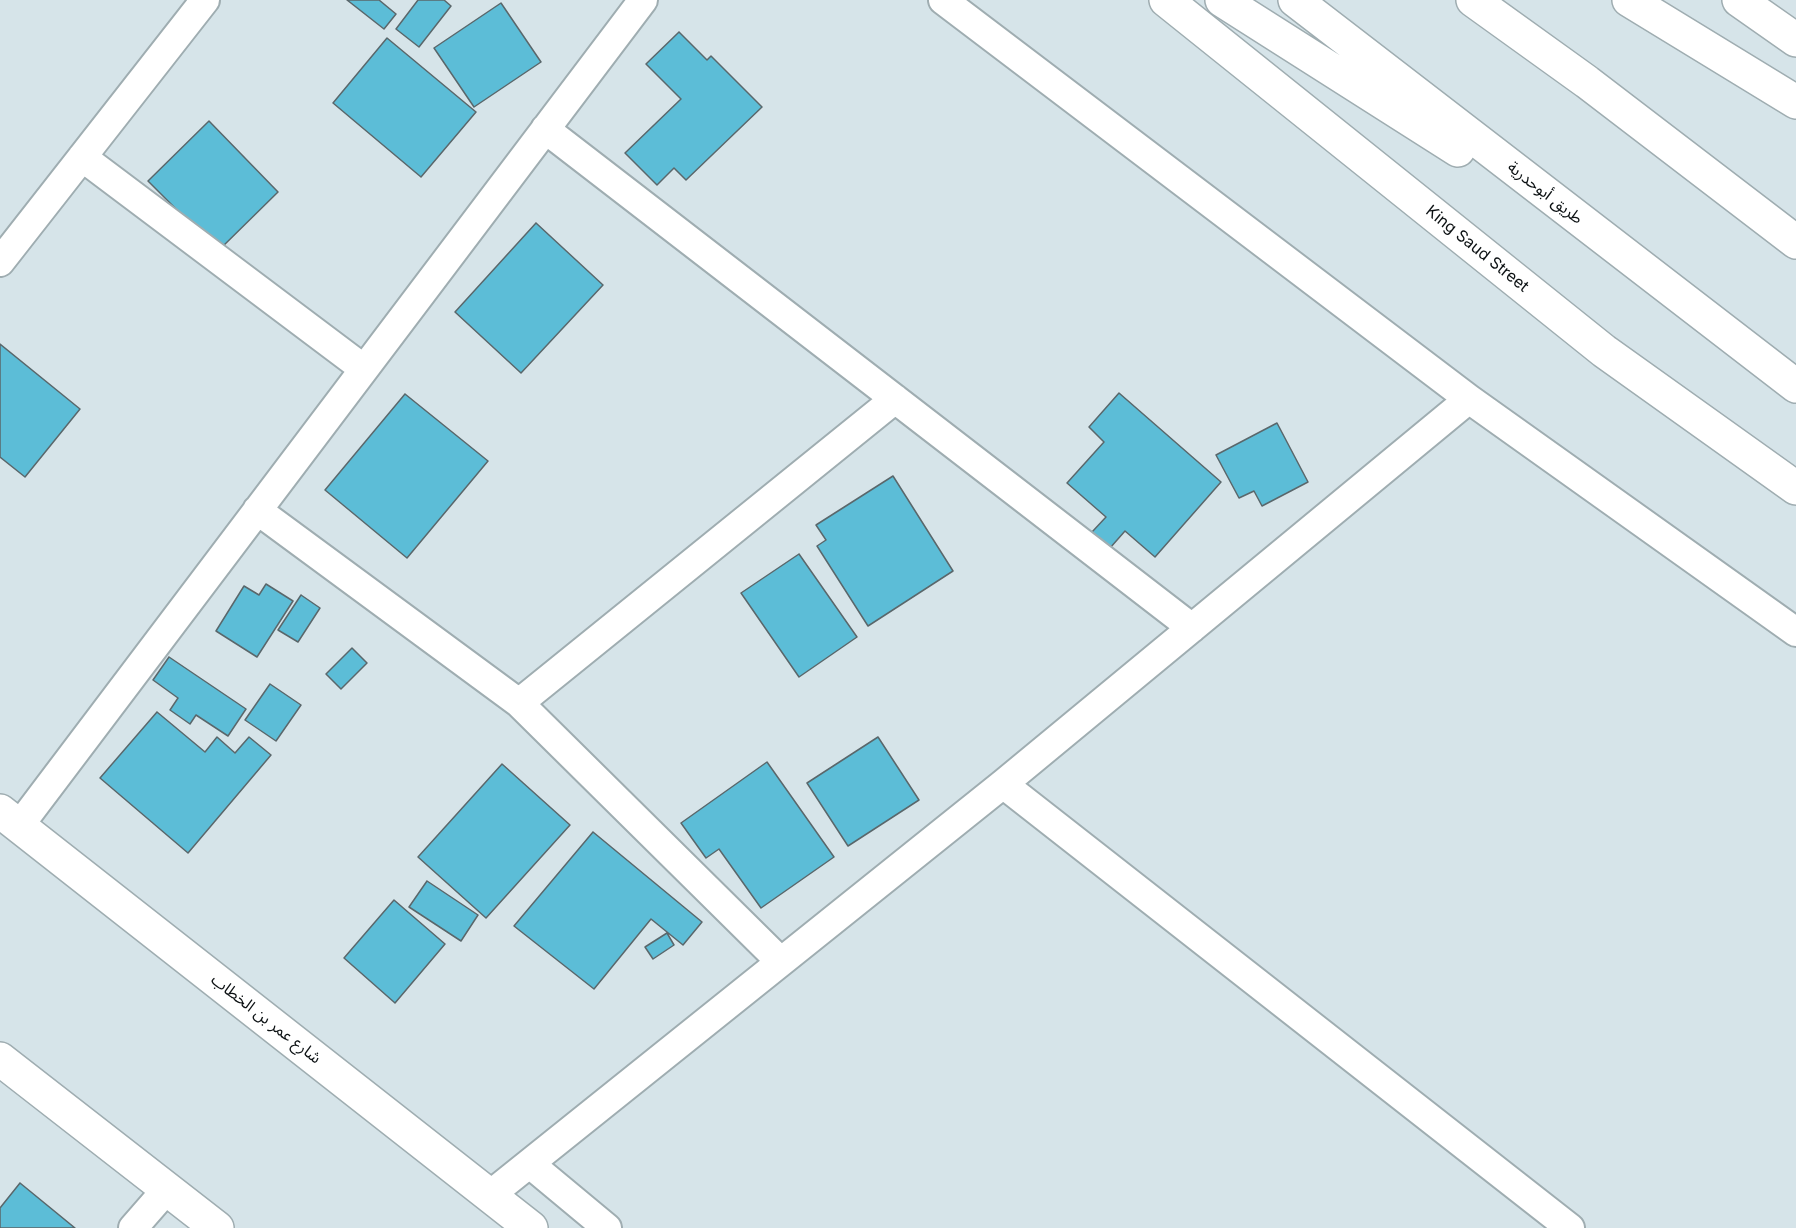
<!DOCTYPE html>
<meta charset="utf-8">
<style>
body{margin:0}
canvas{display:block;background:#d6e4e9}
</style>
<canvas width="1796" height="1228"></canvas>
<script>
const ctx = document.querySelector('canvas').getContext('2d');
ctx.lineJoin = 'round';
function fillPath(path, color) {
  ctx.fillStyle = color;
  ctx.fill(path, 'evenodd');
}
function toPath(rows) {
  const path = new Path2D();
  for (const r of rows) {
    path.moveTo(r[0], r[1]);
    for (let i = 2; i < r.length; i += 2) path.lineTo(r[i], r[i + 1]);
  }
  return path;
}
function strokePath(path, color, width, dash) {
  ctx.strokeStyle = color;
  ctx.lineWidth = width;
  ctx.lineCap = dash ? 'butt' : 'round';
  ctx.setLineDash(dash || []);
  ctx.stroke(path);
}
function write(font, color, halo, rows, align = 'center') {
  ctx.font = font + ' Inter,"Noto Sans Arabic",sans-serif';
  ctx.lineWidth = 6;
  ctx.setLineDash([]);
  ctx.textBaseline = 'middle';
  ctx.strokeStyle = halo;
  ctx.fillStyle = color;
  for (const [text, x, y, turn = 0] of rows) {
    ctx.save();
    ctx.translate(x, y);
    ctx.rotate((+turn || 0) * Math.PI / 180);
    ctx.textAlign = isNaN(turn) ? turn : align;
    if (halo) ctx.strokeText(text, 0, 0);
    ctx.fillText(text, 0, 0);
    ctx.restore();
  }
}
const building = toPath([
 [347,0,379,0,396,14,384,29,347,0],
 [418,0,444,0,451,6,419,47,396,29,418,0],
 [501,3,541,62,474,107,434,48,501,3],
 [679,32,707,60,711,56,762,107,686,180,674,168,657,185,625,153,681,99,646,64,679,32],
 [387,38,476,112,421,177,333,103,387,38],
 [209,121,278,192,218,251,148,181,209,121],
 [536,223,603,285,521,373,455,312,536,223],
 [0,344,80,409,25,477,0,457,0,344],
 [1119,393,1221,482,1155,557,1125,531,1110,548,1092,532,1106,517,1067,483,1104,442,1089,427,1119,393],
 [405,394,488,461,407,558,325,490,405,394],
 [1277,423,1308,482,1262,506,1254,491,1239,498,1216,455,1277,423],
 [893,476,953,571,868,626,817,546,826,540,816,525,893,476],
 [799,554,857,637,799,677,741,593,799,554],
 [266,584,293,601,257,657,216,631,244,586,259,595,266,584],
 [301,595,320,608,298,642,278,630,301,595],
 [352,648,367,663,341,689,326,674,352,648],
 [169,657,246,709,228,736,196,715,190,724,170,710,178,698,153,680,169,657],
 [270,684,301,705,276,741,245,720,270,684],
 [157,712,205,752,217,737,235,753,249,737,271,755,188,853,100,778,157,712],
 [878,737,919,800,848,846,807,783,878,737],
 [767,762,834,857,761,908,719,849,706,858,681,823,767,762],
 [502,764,570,825,486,918,418,857,502,764],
 [593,832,702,922,683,945,651,919,594,989,514,926,593,832],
 [427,881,478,915,461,941,409,907,427,881],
 [394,900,445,944,395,1003,344,958,394,900],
 [667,933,674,945,653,959,645,947,667,933],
 [20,1183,75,1228,0,1228,0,1208,20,1183]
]);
const minor = toPath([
 [943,0,1469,399,1796,632],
 [545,129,1192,628],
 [82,157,364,369],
 [0,262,205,0],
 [257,510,519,703,780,961],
 [519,703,895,399],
 [1003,784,1570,1228],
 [19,826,643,0],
 [530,1164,607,1228],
 [490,1195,1003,784,1469,399],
 [133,1228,167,1189]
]);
const primary = toPath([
 [1166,0,1604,351,1796,488],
 [1739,0,1796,40],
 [0,811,531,1228],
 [0,1059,217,1228]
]);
const motorway = toPath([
 [1222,0,1458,150],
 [1295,0,1796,386],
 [1473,0,1587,82,1796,242],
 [1629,0,1796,102]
]);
const streetNames = [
 ["طريق أبوحدرية",1545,193,38],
 ["King Saud Street",1477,249,39],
 ["شارع عمر بن الخطاب",266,1019,38]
];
fillPath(building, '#5cbdd7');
strokePath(building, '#5a676b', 1.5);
strokePath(minor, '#9fadb1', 32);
strokePath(primary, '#9fadb1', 36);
strokePath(motorway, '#9fadb1', 36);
strokePath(minor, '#fff', 28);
strokePath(primary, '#fff', 33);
strokePath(motorway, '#fff', 33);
write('16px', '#0c1113', '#fff', streetNames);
</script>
